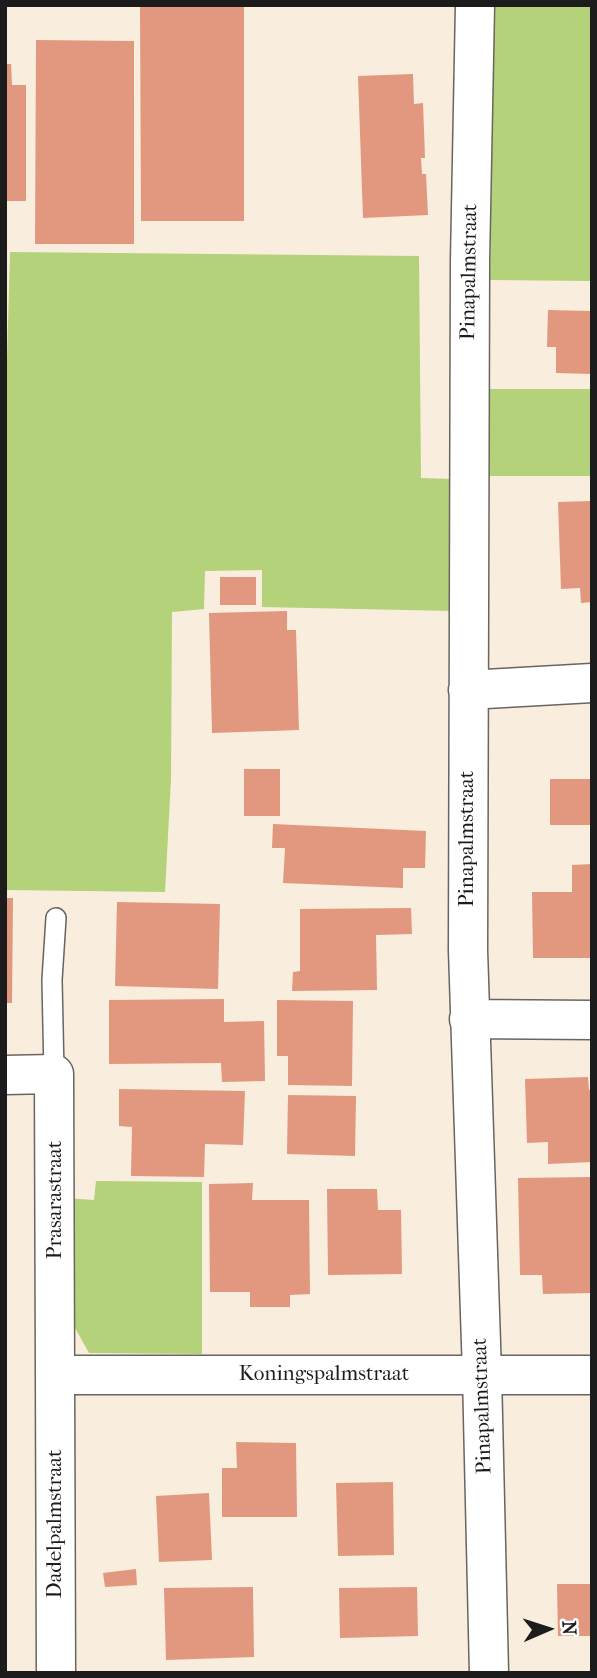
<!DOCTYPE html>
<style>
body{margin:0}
#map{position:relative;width:597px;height:1678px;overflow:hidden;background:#f9eddd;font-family:"IM FELL French Canon",serif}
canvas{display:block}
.frame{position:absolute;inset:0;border:7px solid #1c1c1c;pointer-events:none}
.north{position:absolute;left:513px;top:1594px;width:70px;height:70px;-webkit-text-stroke:5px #fff;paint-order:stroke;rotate:87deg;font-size:19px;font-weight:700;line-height:28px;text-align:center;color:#1c1c1c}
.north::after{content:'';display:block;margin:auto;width:24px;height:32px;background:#1c1c1c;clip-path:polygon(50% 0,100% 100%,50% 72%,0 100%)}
</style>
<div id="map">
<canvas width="597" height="1678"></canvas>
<div class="frame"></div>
<div class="north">N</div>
</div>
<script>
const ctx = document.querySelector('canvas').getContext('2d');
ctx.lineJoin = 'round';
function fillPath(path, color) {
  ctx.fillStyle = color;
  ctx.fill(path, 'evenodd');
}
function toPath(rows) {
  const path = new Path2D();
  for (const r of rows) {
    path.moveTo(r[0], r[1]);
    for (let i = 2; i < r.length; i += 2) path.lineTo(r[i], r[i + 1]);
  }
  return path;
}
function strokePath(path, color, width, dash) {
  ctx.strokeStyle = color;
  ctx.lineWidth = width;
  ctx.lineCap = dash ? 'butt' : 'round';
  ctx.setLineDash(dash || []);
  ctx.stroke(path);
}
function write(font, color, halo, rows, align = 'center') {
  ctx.font = font + ' "IM FELL French Canon",serif';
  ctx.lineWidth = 5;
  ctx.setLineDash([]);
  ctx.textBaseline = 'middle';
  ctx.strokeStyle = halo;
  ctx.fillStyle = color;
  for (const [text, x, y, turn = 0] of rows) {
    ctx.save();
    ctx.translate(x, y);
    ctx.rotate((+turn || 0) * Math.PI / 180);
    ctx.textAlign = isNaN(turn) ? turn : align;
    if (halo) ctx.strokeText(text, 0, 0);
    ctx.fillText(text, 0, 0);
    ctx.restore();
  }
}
const green = toPath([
 [494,5,592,5,592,281,490,280],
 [10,252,419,256,421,478,452,479,453,611,262,607,262,570,205,571,204,609,172,612,171,779,165,892,5,890,5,430],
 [483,389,592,389,592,476,482,476],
 [96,1181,202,1182,202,1354,89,1353,70,1319,65,1198,94,1200]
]);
const building = toPath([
 [140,5,244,5,244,221,141,221],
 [36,40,134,41,134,244,35,244],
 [5,64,11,64,12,85,26,85,26,201,5,201],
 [413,74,414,104,423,103,425,158,421,158,422,174,426,174,428,215,363,218,358,76],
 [548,310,592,311,592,374,556,373,556,347,547,347],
 [592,501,592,602,581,603,580,588,561,589,558,502],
 [220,577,256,577,256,605,220,605],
 [287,611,287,630,296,630,299,730,212,733,209,613],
 [244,769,280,769,280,816,244,816],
 [550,779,592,779,592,825,550,825],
 [273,824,426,831,425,868,403,868,403,888,283,883,285,848,272,848],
 [592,864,592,958,533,958,532,892,572,892,572,865],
 [5,898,13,898,12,1003,5,1003],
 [117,902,220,904,218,989,115,986],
 [411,908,412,934,376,935,377,990,292,991,293,972,300,971,300,909],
 [224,999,224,1022,264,1021,265,1081,222,1082,221,1063,109,1064,109,1000],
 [277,1000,353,1001,352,1086,288,1085,288,1056,277,1056],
 [588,1077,589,1090,592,1090,592,1162,548,1164,548,1142,527,1143,525,1079],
 [119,1089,245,1091,243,1145,205,1144,204,1177,131,1176,132,1127,119,1126],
 [288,1095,356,1096,355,1156,287,1154],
 [592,1177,592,1293,543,1294,542,1275,520,1275,518,1178],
 [253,1183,252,1200,309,1200,310,1294,290,1295,290,1307,250,1307,250,1292,210,1292,209,1184],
 [327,1189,377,1189,378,1210,401,1210,402,1274,328,1275],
 [236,1442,296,1443,297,1517,222,1517,222,1468,237,1468],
 [393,1482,394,1555,338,1556,336,1483],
 [209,1493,212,1560,159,1562,156,1496],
 [136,1569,137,1585,105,1587,103,1573],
 [557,1584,592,1584,592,1636,558,1636],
 [253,1587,254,1657,166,1660,164,1588],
 [417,1587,418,1636,340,1638,339,1588]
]);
const lane = toPath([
 [54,1074,52,980,56,918]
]);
const street = toPath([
 [475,5,470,261,468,950,482,1374,489,1673],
 [468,690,592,683],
 [469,1019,592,1020],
 [5,1075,54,1074,56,1673],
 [55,1375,592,1375]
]);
const streetNames = [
 ["Pinapalmstraat",470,272,-89],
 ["Pinapalmstraat",468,839,-90],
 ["Prasarastraat",56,1200,-90],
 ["Koningspalmstraat",324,1375],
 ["Pinapalmstraat",483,1406,-92],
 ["Dadelpalmstraat",56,1524,-90]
];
fillPath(green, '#b3d279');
fillPath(building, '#e2987f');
strokePath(lane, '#696560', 22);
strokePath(street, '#696560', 41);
strokePath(lane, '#fff', 19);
strokePath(street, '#fff', 38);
write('21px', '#1c1c1c', '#fff', streetNames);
</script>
